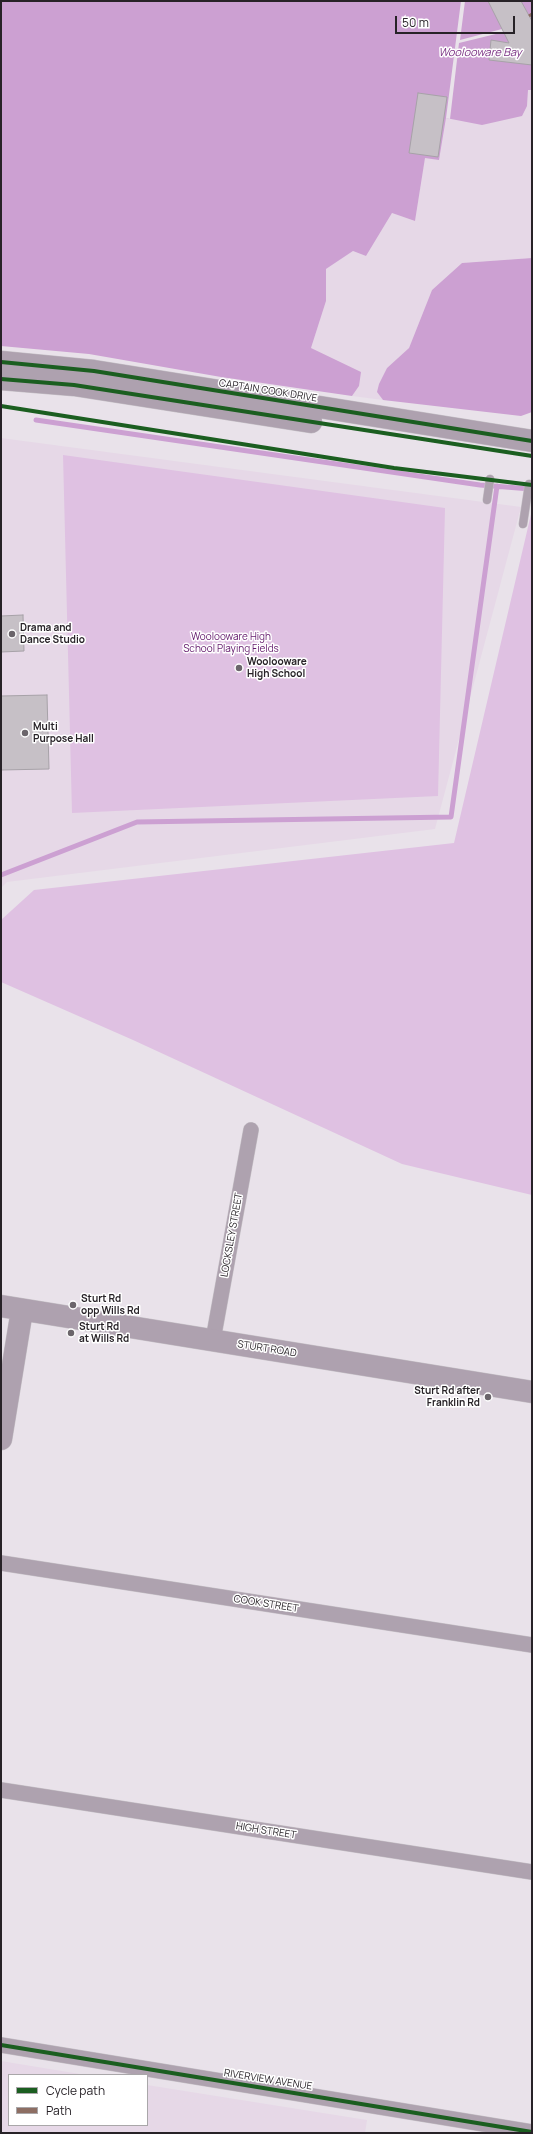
<!DOCTYPE html>
<style>
body{margin:0}
#map{position:relative;width:533px;height:2134px;overflow:hidden;background:#e9e2ea;font-family:Manrope,sans-serif}
canvas{display:block}
.frame{position:absolute;inset:0;border:2px solid #272227;pointer-events:none}
.legend{position:absolute;left:8px;top:2074px;width:140px;height:52px;box-sizing:border-box;background:#fff;border:1px solid #a9a7a9;margin:0;padding:5px 7px;list-style:none;font-size:12px;color:#272227}
.legend li{display:flex;align-items:center;gap:8px;height:20px}
.legend b{width:20px;border:1px solid #a9a7a9}
.scale{position:absolute;left:395px;top:16px;width:120px;height:18px;box-sizing:border-box;border:2px solid #272227;border-top:0;padding-left:5px;font-size:12px;line-height:14px;white-space:nowrap;color:#272227;-webkit-text-stroke:3px #fff;paint-order:stroke}
</style>
<div id="map">
<canvas width="533" height="2134"></canvas>
<div class="frame"></div>
<ul class="legend">
<li><b style="height:5px;background:#1b5e20"></b>Cycle path</li>
<li><b style="height:5px;background:#8d6e63"></b>Path</li>
</ul>
<div class="scale">50 m</div>
</div>
<script>
const ctx = document.querySelector('canvas').getContext('2d');
ctx.lineJoin = 'round';
function fillPath(path, color) {
  ctx.fillStyle = color;
  ctx.fill(path, 'evenodd');
}
function toPath(rows) {
  const path = new Path2D();
  for (const r of rows) {
    path.moveTo(r[0], r[1]);
    for (let i = 2; i < r.length; i += 2) path.lineTo(r[i], r[i + 1]);
  }
  return path;
}
function strokePath(path, color, width, dash) {
  ctx.strokeStyle = color;
  ctx.lineWidth = width;
  ctx.lineCap = dash ? 'butt' : 'round';
  ctx.setLineDash(dash || []);
  ctx.stroke(path);
}
function write(font, color, halo, rows, align = 'center') {
  ctx.font = font + ' Manrope,sans-serif';
  ctx.lineWidth = 3;
  ctx.setLineDash([]);
  ctx.textBaseline = 'middle';
  ctx.strokeStyle = halo;
  ctx.fillStyle = color;
  for (const [text, x, y, turn = 0] of rows) {
    ctx.save();
    ctx.translate(x, y);
    ctx.rotate((+turn || 0) * Math.PI / 180);
    ctx.textAlign = isNaN(turn) ? turn : align;
    if (halo) ctx.strokeText(text, 0, 0);
    ctx.fillText(text, 0, 0);
    ctx.restore();
  }
}
const built = toPath([
 [528,90,532,90,532,258,462,263,432,290,409,348,387,368,377,392,383,400,352,396,359,386,311,348,326,301,326,269,353,251,366,256,392,213,415,221,425,157,439,160,446,118,527,106],
 [1,438,521,507,435,829,7,882,1,888],
 [1,2061,86,2075,9,2075,9,2125,147,2125,147,2085,367,2120,365,2133,1,2133]
]);
const green = toPath([
 [63,455,445,508,438,796,72,813],
 [532,510,532,1195,402,1164,133,1040,1,982,1,920,34,890,454,843]
]);
const water = toPath([
 [1,1,532,1,532,90,528,90,527,106,522,116,482,125,446,118,439,160,425,158,415,221,392,213,366,256,353,251,326,269,326,301,311,348,361,372,359,386,352,396,221,377,89,354,1,346],
 [532,258,532,412,521,416,383,400,377,392,379,384,387,368,409,348,432,290,462,263]
]);
const pier = toPath([
 [461,1,465,1,460,40,502,29,504,32,459,43,450,119,446,118]
]);
const stream = toPath([
 [36,420,480,485,531,489],
 [1,875,137,822,451,817,497,486]
]);
const building = toPath([
 [488,1,521,1,532,21,532,65,489,60,491,40,509,43,488,1],
 [418,93,447,97,438,157,409,153,418,93],
 [23,615,24,651,1,652,1,616,23,615],
 [47,695,49,769,1,770,1,696,47,695]
]);
const lane = toPath([
 [487,500,490,479],
 [523,524,529,484]
]);
const street = toPath([
 [213,1340,251,1130],
 [1,1563,532,1645],
 [1,1790,532,1872],
 [1,2045,532,2132]
]);
const secondary = toPath([
 [1,362,94,371,532,441],
 [1,379,74,385,311,422],
 [1,1306,532,1392],
 [1,1439,22,1310]
]);
const quiet = toPath([
 [529,16,532,14]
]);
const cycleway = toPath([
 [1,362,94,371,532,441],
 [1,379,74,385,532,456],
 [1,406,394,468,532,485],
 [1,2045,532,2132]
]);
const markers = [
 [12,634,4,"#6b656b"],
 [239,668,4,"#6b656b"],
 [25,733,4,"#6b656b"],
 [73,1305,4,"#6b656b"],
 [71,1333,4,"#6b656b"],
 [488,1397,4,"#6b656b"]
];
const streetNames = [
 ["CAPTAIN COOK DRIVE",268,391,9],
 ["LOCKSLEY STREET",232,1235,-80],
 ["STURT ROAD",267,1349,9],
 ["COOK STREET",266,1604,9],
 ["HIGH STREET",266,1831,9],
 ["RIVERVIEW AVENUE",268,2080,9]
];
const poiNames = [
 ["Drama and",20,628],
 ["Dance Studio",20,640],
 ["Woolooware",247,662],
 ["High School",247,674],
 ["Multi",33,727],
 ["Purpose Hall",33,739],
 ["Sturt Rd",81,1299],
 ["opp Wills Rd",81,1311],
 ["Sturt Rd",79,1327],
 ["at Wills Rd",79,1339],
 ["Sturt Rd after",480,1391,"right"],
 ["Franklin Rd",480,1403,"right"]
];
const parkNames = [
 ["Woolooware High",231,637],
 ["School Playing Fields",231,649]
];
const waterNames = [
 ["Woolooware Bay",480,53]
];
fillPath(built, '#e6d8e7');
fillPath(green, '#dfc1e2');
fillPath(water, '#cca0d2');
fillPath(pier, '#e9e2ea');
strokePath(stream, '#cca0d2', 5);
fillPath(building, '#c6c0c6');
strokePath(building, '#a7a2a8', 1);
strokePath(lane, '#c5c0c6', 9);
strokePath(street, '#c5c0c6', 16);
strokePath(secondary, '#c5c0c6', 23);
strokePath(lane, '#aea2af', 8);
strokePath(street, '#aea2af', 15);
strokePath(secondary, '#aea1af', 22);
strokePath(quiet, '#8d6e63', 3, [6, 3]);
strokePath(cycleway, '#1b5e20', 4);
for (const [x, y, r, color] of markers) {
  const dot = new Path2D();
  dot.arc(x, y, r, 0, 2 * Math.PI);
  ctx.fillStyle = color;
  ctx.fill(dot);
  strokePath(dot, '#fff', 1.5);
}
write('10px', '#272227', '#fff', streetNames);
write('bold 10px', '#272227', '#fff', poiNames, 'left');
write('10px', '#61166a', '#fff', parkNames);
write('italic 11px', '#7a3183', '#fff', waterNames);
</script>
